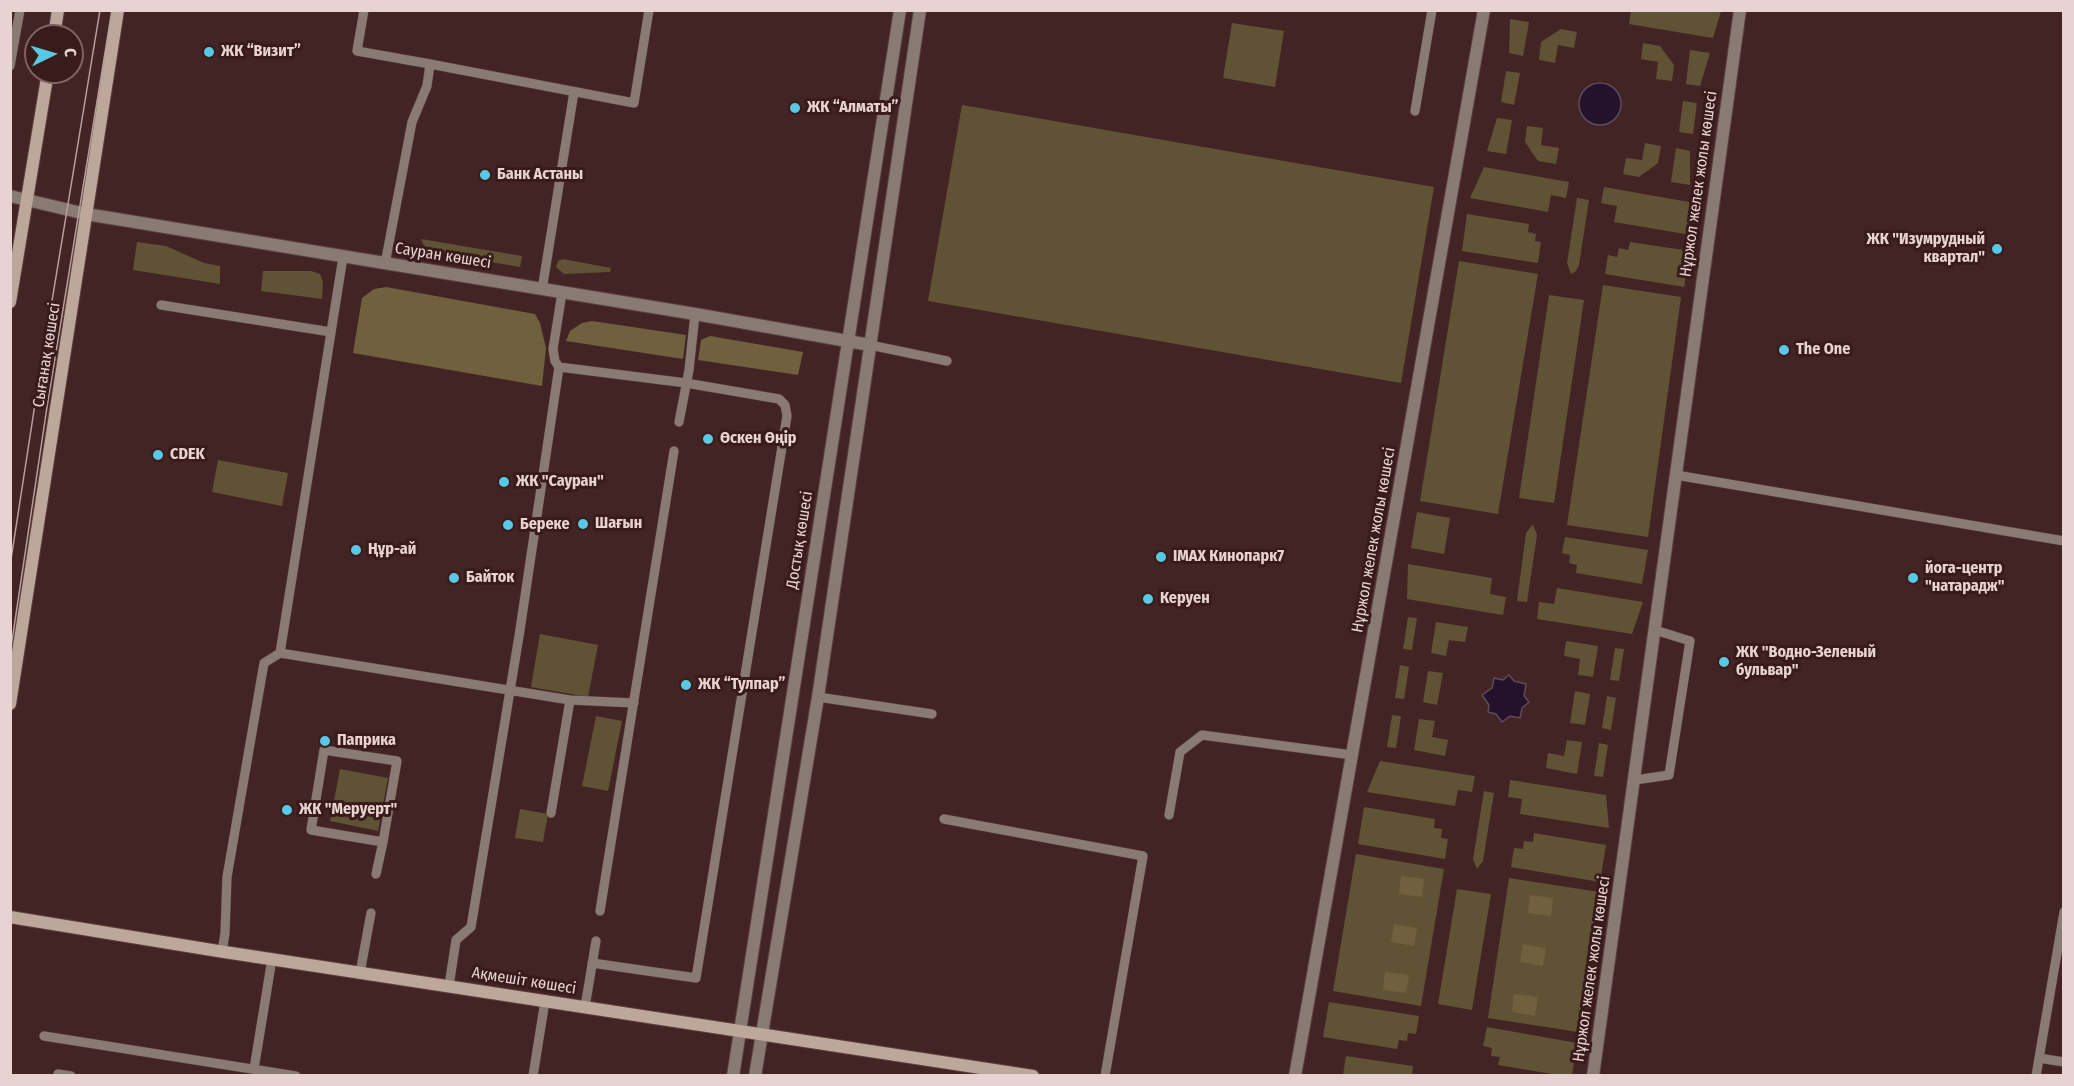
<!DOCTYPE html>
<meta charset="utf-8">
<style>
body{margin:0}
#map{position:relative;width:2074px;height:1086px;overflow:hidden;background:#432424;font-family:"Fira Sans Condensed",sans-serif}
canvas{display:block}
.frame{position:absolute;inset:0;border:12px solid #e8d3d2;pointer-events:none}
.north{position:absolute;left:24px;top:24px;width:60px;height:60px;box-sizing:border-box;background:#381b1a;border:2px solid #7e6564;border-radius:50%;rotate:85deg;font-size:16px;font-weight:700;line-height:24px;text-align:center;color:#e8d3d2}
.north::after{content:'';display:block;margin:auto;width:21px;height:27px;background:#59c8e5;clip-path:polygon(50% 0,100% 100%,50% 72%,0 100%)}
</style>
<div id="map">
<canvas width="2074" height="1086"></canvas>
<div class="frame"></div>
<div class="north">С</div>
</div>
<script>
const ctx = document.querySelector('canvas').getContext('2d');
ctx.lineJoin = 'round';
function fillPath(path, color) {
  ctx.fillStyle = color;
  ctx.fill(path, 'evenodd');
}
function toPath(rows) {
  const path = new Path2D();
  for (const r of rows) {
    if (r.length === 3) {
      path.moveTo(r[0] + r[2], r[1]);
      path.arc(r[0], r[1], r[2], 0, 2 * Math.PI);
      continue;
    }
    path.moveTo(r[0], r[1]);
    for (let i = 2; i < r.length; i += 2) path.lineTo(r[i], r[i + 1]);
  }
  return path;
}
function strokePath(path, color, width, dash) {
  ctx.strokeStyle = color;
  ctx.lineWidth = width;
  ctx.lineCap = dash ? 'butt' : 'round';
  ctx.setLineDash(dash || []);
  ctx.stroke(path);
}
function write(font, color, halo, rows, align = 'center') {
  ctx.font = font + ' "Fira Sans Condensed",sans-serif';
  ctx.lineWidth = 6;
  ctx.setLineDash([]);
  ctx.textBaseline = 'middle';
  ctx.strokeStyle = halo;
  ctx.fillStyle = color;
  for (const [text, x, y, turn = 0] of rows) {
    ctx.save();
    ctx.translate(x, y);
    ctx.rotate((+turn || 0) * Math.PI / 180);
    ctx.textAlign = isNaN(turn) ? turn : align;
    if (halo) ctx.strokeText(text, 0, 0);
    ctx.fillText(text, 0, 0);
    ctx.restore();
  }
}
const green = toPath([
 [1631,11,1632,10,1721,11,1713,38,1629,24],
 [1510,19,1529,22,1523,56,1509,53],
 [1232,23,1284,31,1275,87,1223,78],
 [1561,29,1577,32,1574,48,1558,45,1555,63,1539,60,1541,42],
 [1643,43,1660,46,1674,65,1672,81,1656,79,1658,62,1641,59],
 [1690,50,1710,53,1700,86,1686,84],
 [1506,71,1520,73,1514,105,1501,102],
 [1683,101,1697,103,1693,134,1679,132],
 [962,105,1434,187,1401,383,928,301],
 [1497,118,1512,120,1506,154,1487,151],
 [1527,126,1543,128,1541,145,1559,148,1556,164,1538,161,1525,142],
 [1645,143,1661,146,1658,163,1639,177,1623,174,1626,158,1642,160],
 [1676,148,1690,151,1690,185,1671,182],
 [1484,167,1569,182,1566,198,1551,195,1548,212,1470,198],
 [1604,187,1689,202,1691,235,1614,222,1617,206,1601,203],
 [1577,198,1589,200,1579,265,1576,271,1571,274,1567,263],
 [1467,214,1529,224,1528,232,1536,234,1535,241,1541,242,1538,263,1462,251],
 [421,239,522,256,520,267,426,251],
 [137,242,166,246,204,263,220,266,220,284,133,270],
 [1630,242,1690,251,1684,287,1605,274,1608,255,1617,257,1619,248,1628,250],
 [563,259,611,268,610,272,564,274,556,267,558,261],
 [1459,261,1538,274,1498,514,1420,501],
 [263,271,311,271,320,274,323,282,322,299,261,291],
 [1603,285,1681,297,1648,537,1567,525],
 [1549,295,1584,300,1554,503,1519,498],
 [218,460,288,473,282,506,212,492],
 [1417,512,1450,518,1444,554,1411,548],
 [1533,524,1537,535,1527,602,1517,601,1526,533],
 [1565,537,1648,550,1642,584,1576,573,1577,565,1569,563,1570,555,1562,553],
 [1408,564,1492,578,1490,594,1506,597,1503,615,1407,599],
 [1557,588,1643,602,1632,634,1537,619,1539,602,1554,604],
 [1408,617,1417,618,1412,650,1403,649],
 [1436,622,1468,627,1465,642,1449,640,1446,656,1431,653],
 [540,634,598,645,588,697,531,687],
 [1566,641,1598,646,1593,677,1578,675,1580,659,1564,656],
 [1615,648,1624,649,1619,681,1610,680],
 [1400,665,1409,667,1404,699,1395,698],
 [1428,671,1443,673,1437,705,1423,702],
 [1575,691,1590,694,1585,725,1570,723],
 [1607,696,1616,698,1611,730,1602,728],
 [1392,715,1401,716,1396,748,1387,747],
 [596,716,622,721,608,791,582,786],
 [1419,719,1435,721,1432,737,1448,740,1445,756,1414,750],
 [1567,740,1582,742,1577,774,1546,768,1548,753,1564,756],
 [1599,743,1608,745,1603,777,1594,776],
 [1380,761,1475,776,1472,792,1458,790,1455,806,1367,792],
 [340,769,388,778,378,831,330,821],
 [1510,780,1606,795,1609,828,1520,814,1522,799,1508,797],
 [1484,791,1494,793,1483,861,1477,869,1473,859],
 [1364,807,1435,819,1434,828,1442,829,1441,838,1448,839,1445,859,1358,844],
 [520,809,548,814,543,842,515,838],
 [1534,833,1606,845,1600,882,1511,867,1514,848,1523,849,1524,841,1533,842],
 [1356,854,1444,869,1421,1006,1333,991],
 [1509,878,1599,892,1578,1032,1488,1018],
 [1457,889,1491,894,1472,1010,1438,1004],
 [1329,1002,1419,1016,1416,1034,1408,1033,1407,1041,1399,1040,1397,1049,1323,1037],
 [1487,1027,1577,1043,1572,1075,1558,1075,1498,1065,1500,1057,1491,1056,1492,1048,1483,1046],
 [1346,1056,1413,1066,1412,1075,1343,1075]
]);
const forest = toPath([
 [386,287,535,314,540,323,546,348,542,386,353,353,362,298,374,289],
 [592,321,686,335,683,359,566,341,570,331,582,323],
 [710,336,803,352,798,375,698,360,701,340],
 [1401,876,1424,879,1422,897,1399,894],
 [1530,895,1553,898,1551,916,1528,913],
 [1394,924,1417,928,1414,946,1391,942],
 [1523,944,1546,948,1543,966,1520,962],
 [1385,972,1409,975,1406,993,1383,990],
 [1514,994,1538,997,1535,1016,1512,1012]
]);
const water = toPath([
 [1600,104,21],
 [1509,675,1514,681,1526,684,1524,696,1529,702,1522,708,1520,718,1510,716,1502,722,1496,714,1488,712,1489,705,1482,695,1492,688,1494,678,1503,680,1509,675]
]);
const service = toPath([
 [364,10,357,51,430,64,427,86,412,122,385,264],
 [430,64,634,103,649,10],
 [10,66,20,10],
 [1415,111,1432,10],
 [343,257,280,653,570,700,551,813],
 [542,290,574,92],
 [161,305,331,332],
 [870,345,947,361],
 [559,367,686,383,779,399,785,405,787,416,696,978,592,963],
 [679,422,689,370,695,314],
 [1676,475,2064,541],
 [818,697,932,714],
 [570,700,634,703],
 [1635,780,1669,775,1690,641,1655,630],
 [1169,815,1180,752,1202,735,1352,755],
 [944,819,1143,856,1105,1076],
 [376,874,383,842,397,761,324,750,311,830,383,842],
 [600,911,674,451],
 [222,952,225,933,227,877,264,663,280,653],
 [360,973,371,913],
 [449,986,456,940,471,927,520,630,559,367,555,361,553,349,562,293],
 [585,1007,596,941],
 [44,1036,296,1076],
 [2039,1058,2064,1062],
 [254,1069,272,959],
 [58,1076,58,1074,71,1076],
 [533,1076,545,1001],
 [2036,1076,2064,912]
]);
const minor = toPath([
 [1295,1076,1484,10],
 [1593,1076,1740,10]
]);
const tertiary = toPath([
 [10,196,86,214,695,314,870,345],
 [733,1076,900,10],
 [755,1076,818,697,920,10]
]);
const secondary = toPath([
 [54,36,58,10],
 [10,302,48,72],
 [10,704,118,10],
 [10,917,218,951,1033,1076]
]);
const tram = toPath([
 [10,566,35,404,100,10],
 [10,654,47,407,112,10]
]);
const markers = [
 [209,52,6,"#59c8e5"],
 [795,108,6,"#59c8e5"],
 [485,175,6,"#59c8e5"],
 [1997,249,6,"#59c8e5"],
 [1784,350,6,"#59c8e5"],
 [708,439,6,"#59c8e5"],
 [158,455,6,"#59c8e5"],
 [504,482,6,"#59c8e5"],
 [583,524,6,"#59c8e5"],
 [508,525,6,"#59c8e5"],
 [356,550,6,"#59c8e5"],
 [1161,557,6,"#59c8e5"],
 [454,578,6,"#59c8e5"],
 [1913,578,6,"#59c8e5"],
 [1148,599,6,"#59c8e5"],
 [1724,662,6,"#59c8e5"],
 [686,685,6,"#59c8e5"],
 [325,741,6,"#59c8e5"],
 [287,810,6,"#59c8e5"]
];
const poiNames = [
 ["ЖК “Визит”",221,52],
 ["ЖК “Алматы”",807,108],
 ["Банк Астаны",497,175],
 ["ЖК \"Изумрудный",1985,240,"right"],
 ["квартал\"",1985,258,"right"],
 ["The One",1796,350],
 ["Өскен Өңір",720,439],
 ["CDEK",170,455],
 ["ЖК \"Сауран\"",516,482],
 ["Шағын",595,524],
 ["Береке",520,525],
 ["Ңұр-ай",368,550],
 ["IMAX Кинопарк7",1173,557],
 ["йога-центр",1925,569],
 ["\"натарадж\"",1925,587],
 ["Байток",466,578],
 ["Керуен",1160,599],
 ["ЖК \"Водно-Зеленый",1736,653],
 ["бульвар\"",1736,671],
 ["ЖК “Тулпар”",698,685],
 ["Паприка",337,741],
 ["ЖК \"Меруерт\"",299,810]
];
const streetNames = [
 ["Нұржол желек жолы көшесі",1699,184,-82],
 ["Сауран көшесі",443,256,9],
 ["Сығанақ көшесі",47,355,-81],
 ["Достық көшесі",800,540,-81],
 ["Нұржол желек жолы көшесі",1374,540,-80],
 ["Нұржол желек жолы көшесі",1592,969,-82],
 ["Ақмешіт көшесі",524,981,9]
];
fillPath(green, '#605235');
fillPath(forest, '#70603d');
fillPath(water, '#24112b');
strokePath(water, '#5f4b5d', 1.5);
strokePath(service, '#5d4040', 10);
strokePath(minor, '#5d4040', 14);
strokePath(tertiary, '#5d4040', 14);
strokePath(secondary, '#5d4040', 14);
strokePath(service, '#897b73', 9);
strokePath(minor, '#897b73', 12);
strokePath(tertiary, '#897b73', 12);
strokePath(secondary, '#bda79a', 12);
strokePath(tram, '#b8a09f', 1.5);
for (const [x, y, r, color] of markers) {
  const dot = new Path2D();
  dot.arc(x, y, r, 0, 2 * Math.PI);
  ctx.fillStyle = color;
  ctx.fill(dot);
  strokePath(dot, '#381b1a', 2);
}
write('bold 16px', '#e8d3d2', '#381b1a', poiNames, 'left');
write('16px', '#e8d3d2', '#381b1a', streetNames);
</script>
